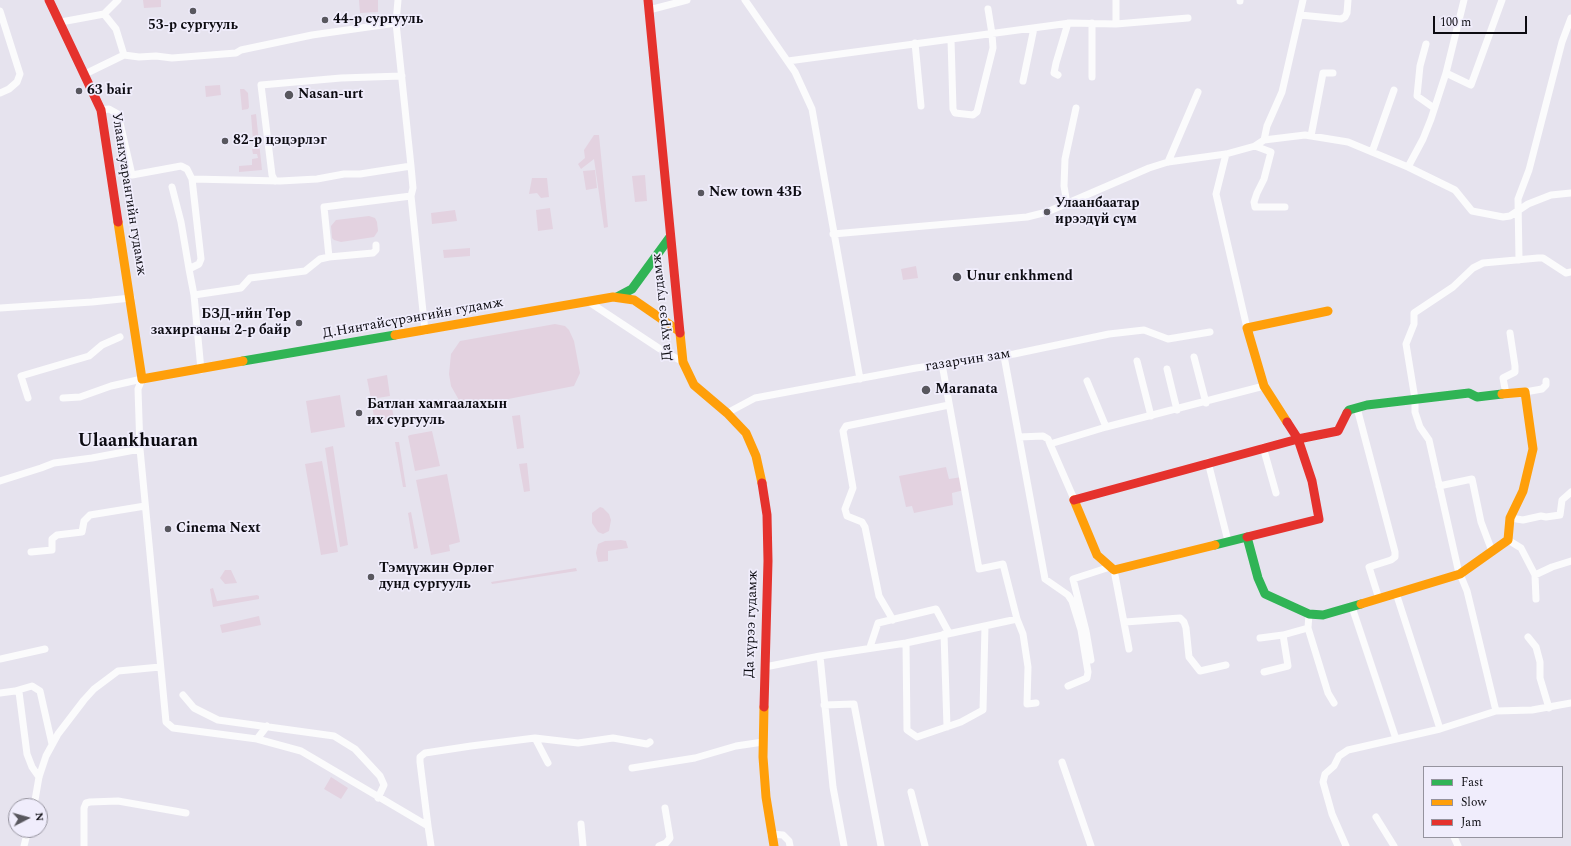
<!DOCTYPE html>
<meta charset="utf-8">
<style>
body{margin:0}
#map{position:relative;width:1571px;height:846px;overflow:hidden;background:#e6e3ee;font-family:Spectral,serif}
canvas{display:block}
.legend{position:absolute;left:1423px;top:766px;width:140px;height:72px;box-sizing:border-box;background:#f0edfc;border:1px solid #95939e;margin:0;padding:5px 7px;list-style:none;font-size:12px;color:#0c0b11}
.legend li{display:flex;align-items:center;gap:8px;height:20px}
.legend b{width:20px;border:1px solid #95939e}
.north{position:absolute;left:8px;top:798px;width:40px;height:40px;box-sizing:border-box;background:#f0edfc;border:1px solid #95939e;border-radius:50%;rotate:84deg;font-size:11px;font-weight:700;line-height:16px;text-align:center;color:#0c0b11}
.north::after{content:'';display:block;margin:auto;width:14px;height:18px;background:#58575e;clip-path:polygon(50% 0,100% 100%,50% 72%,0 100%)}
.scale{position:absolute;left:1433px;top:16px;width:94px;height:18px;box-sizing:border-box;border:2px solid #0c0b11;border-top:0;padding-left:5px;font-size:12px;line-height:14px;white-space:nowrap;color:#0c0b11;-webkit-text-stroke:3px #f0edfc;paint-order:stroke}
</style>
<div id="map">
<canvas width="1571" height="846"></canvas>
<ul class="legend">
<li><b style="height:5px;background:#30b455"></b>Fast</li>
<li><b style="height:5px;background:#ff9f0a"></b>Slow</li>
<li><b style="height:5px;background:#e5322d"></b>Jam</li>
</ul>
<div class="north">N</div>
<div class="scale">100 m</div>
</div>
<script>
const ctx = document.querySelector('canvas').getContext('2d');
ctx.lineJoin = 'round';
function fillPath(path, color) {
  ctx.fillStyle = color;
  ctx.fill(path, 'evenodd');
}
function toPath(rows) {
  const path = new Path2D();
  for (const r of rows) {
    path.moveTo(r[0], r[1]);
    for (let i = 2; i < r.length; i += 2) path.lineTo(r[i], r[i + 1]);
  }
  return path;
}
function strokePath(path, color, width, dash) {
  ctx.strokeStyle = color;
  ctx.lineWidth = width;
  ctx.lineCap = dash ? 'butt' : 'round';
  ctx.setLineDash(dash || []);
  ctx.stroke(path);
}
function write(font, color, halo, rows, align = 'center') {
  ctx.font = font + ' Spectral,serif';
  ctx.lineWidth = 3.5;
  ctx.setLineDash([]);
  ctx.textBaseline = 'middle';
  ctx.strokeStyle = halo;
  ctx.fillStyle = color;
  for (const [text, x, y, turn = 0] of rows) {
    ctx.save();
    ctx.translate(x, y);
    ctx.rotate((+turn || 0) * Math.PI / 180);
    ctx.textAlign = isNaN(turn) ? turn : align;
    if (halo) ctx.strokeText(text, 0, 0);
    ctx.fillText(text, 0, 0);
    ctx.restore();
  }
}
const green = toPath([
 [143,0,161,0,161,7,144,8],
 [359,0,378,0,378,12,360,13],
 [220,85,221,95,206,97,205,86],
 [240,89,244,89,248,93,249,107,248,109,242,110],
 [256,114,262,170,239,172,239,166,252,165,252,159,258,158,257,154,253,154,252,149,255,149,254,140,253,140,251,115],
 [594,135,599,135,608,227,604,228,594,159,581,169,578,164,585,158,584,150],
 [595,170,597,188,586,190,583,171],
 [645,175,647,201,635,202,632,176],
 [532,178,547,178,549,197,541,198,537,193,529,194],
 [550,208,553,229,538,231,536,210],
 [455,210,457,221,432,224,431,213],
 [369,216,375,218,377,222,378,231,374,237,341,242,334,240,332,238,331,226,336,220],
 [470,248,470,256,444,258,443,250],
 [916,266,918,278,903,280,901,269],
 [555,324,565,326,569,330,574,341,580,373,574,386,473,406,460,402,451,386,449,374,451,354,460,341],
 [387,375,390,396,371,399,367,379],
 [340,395,345,427,311,433,306,401],
 [391,403,394,418,375,422,372,406],
 [520,415,524,448,517,449,512,416],
 [432,431,440,466,415,471,408,436,410,435],
 [399,442,406,487,403,487,395,442],
 [333,446,348,545,340,547,325,448],
 [322,461,338,552,321,555,305,464],
 [527,463,530,491,524,492,519,464],
 [946,467,949,479,962,477,964,490,952,493,953,505,914,513,912,506,906,507,899,476],
 [447,474,460,542,449,545,450,551,431,555,416,480],
 [600,507,603,508,609,514,611,520,609,531,603,534,598,532,592,523,592,513],
 [411,512,418,548,414,549,408,513],
 [621,540,626,541,628,548,608,551,608,561,598,562,596,553,598,544,605,541],
 [576,568,577,571,492,584,491,582],
 [225,570,231,570,237,583,225,584,220,578],
 [213,588,217,601,257,595,259,596,259,599,213,607,210,589],
 [259,616,261,625,222,633,220,625],
 [331,777,348,788,341,799,324,789]
]);
const street = toPath([
 [398,0,396,23,411,166,413,188,411,196,425,331],
 [745,0,795,72,812,109,860,379],
 [1116,0,1116,24],
 [1240,1,1240,0],
 [649,10,687,0],
 [0,11,20,74,17,82,9,89,0,93],
 [104,14,116,29,124,55,139,57,156,56,172,58,236,53,241,50,312,35,396,23],
 [1300,15,1341,19,1345,17,1347,13,1348,0],
 [61,22,104,14,118,0],
 [951,39,953,109,955,113,973,115,977,112,993,48,992,34,988,9],
 [915,43,921,106],
 [1426,44,1420,66,1417,96,1434,108],
 [788,61,1070,23,1116,24,1188,18],
 [1446,73,1471,85,1502,0],
 [85,74,124,55],
 [1058,75,1054,73,1056,63,1068,23],
 [1092,77,1092,23],
 [1023,81,1034,28],
 [101,110,109,109,118,114,132,175,181,166,187,169,192,179],
 [1311,136,1323,73,1333,73],
 [1264,140,1267,126,1282,92,1303,0],
 [1255,146,1271,152,1264,179,1257,193,1254,202,1255,207,1285,207],
 [1372,152,1394,90],
 [1226,154,1216,194,1247,328],
 [1168,162,1198,92],
 [1408,167,1423,139,1431,119,1446,73,1464,0],
 [275,181,272,175,261,85,341,78,402,76],
 [172,187,181,222,189,269],
 [1067,204,1064,186,1065,159,1076,108],
 [833,234,1027,217,1047,212,1149,168,1168,162,1226,154,1255,146,1264,140,1305,135,1348,142,1408,167,1455,190,1472,211,1503,217,1510,216,1528,204,1551,195,1571,193],
 [329,257,373,253,376,250,376,245],
 [1519,260,1518,199,1529,170,1562,42,1571,18],
 [194,295,189,269,199,264,201,259,192,179,280,181,317,179,344,174,360,174,411,166],
 [589,302,660,349,683,362],
 [0,308,92,302,131,298],
 [1004,356,1045,579,1068,595,1072,601,1081,630,1088,672,1087,678,1068,686],
 [1194,357,1206,403],
 [1137,361,1151,416],
 [942,364,979,569,1003,564,1017,619],
 [1167,369,1177,410],
 [201,370,194,295,241,288,250,278,305,271,320,259,329,257,324,207,411,196],
 [142,379,138,389,140,449,166,722,173,728,257,739,301,751,428,826,431,846],
 [1087,381,1106,427],
 [1525,392,1542,389,1546,385,1546,381],
 [1506,394,1503,378,1515,372,1515,366,1510,333],
 [28,398,21,376,89,356,102,345,120,337],
 [63,398,80,397,111,386,142,379],
 [1357,408,1395,552,1395,557,1391,560,1369,567,1379,599],
 [727,413,755,398,916,368,1014,354,1109,334,1144,330,1168,339,1210,332],
 [1019,437,1043,436,1048,439,1050,444],
 [1263,447,1276,493],
 [1208,462,1228,541],
 [0,481,41,468,54,463,92,458,140,449],
 [1439,486,1472,479,1481,522,1492,551],
 [1074,499,1050,444,1106,427,1264,386],
 [1510,518,1523,520,1541,516,1546,517,1560,515,1562,500,1571,492],
 [1508,540,1521,548,1535,575,1536,599],
 [31,552,52,550,52,539,57,535,82,532,84,521,90,515,145,506],
 [1114,570,1129,649],
 [1535,575,1552,567,1571,561],
 [1396,593,1440,729],
 [1352,607,1396,739],
 [1309,614,1308,628,1328,693,1334,703],
 [893,620,879,596,865,527,862,522,847,516,845,509,853,488,843,431,846,426,949,405],
 [1125,622,1180,618,1184,622,1186,628,1189,657,1200,671,1226,665],
 [944,634,947,727],
 [1528,637,1536,647,1540,662,1540,678,1549,708],
 [1260,638,1283,635],
 [906,643,907,730,917,737,961,722,983,710,985,626],
 [870,647,878,623,936,609,949,633],
 [820,656,906,643,1017,619,1023,634,1028,667,1027,704,1036,703],
 [0,659,45,649],
 [1091,660,1086,631,1073,579,1110,567],
 [765,667,820,656,833,787,844,846],
 [1264,672,1288,666,1283,635,1308,628],
 [15,691,32,686,40,691,52,744],
 [0,693,15,691,19,692,27,754,32,767,39,777],
 [183,695,194,708,218,720,334,736,355,749,380,776,384,785,378,798],
 [824,705,854,704,881,846],
 [1496,711,1532,710,1571,703],
 [535,738,578,743,613,738,647,744,650,742],
 [257,739,267,726],
 [1062,762,1091,846],
 [632,768,695,758,736,746,763,742],
 [911,792,925,846],
 [34,806,39,777,46,756,58,734,84,700,94,689,118,671,160,667],
 [1376,817,1394,846],
 [581,824,583,846],
 [428,826,420,762,420,757,425,753,471,746,535,738,548,763],
 [771,834,783,835,789,841,790,846],
 [1454,837,1458,846],
 [24,846,28,830],
 [84,846,84,808,86,803,90,802,118,801,186,813],
 [659,846,666,843,670,838,665,808],
 [1346,846,1332,814,1323,782,1325,774,1334,766,1339,756,1348,750,1440,729,1496,711,1467,591,1458,569,1429,440,1420,427,1415,412,1415,399,1406,344,1414,324,1414,313,1453,287,1473,268,1483,263,1538,258,1543,258,1566,273,1571,272]
]);
const fast = toPath([
 [617,297,632,289,670,237],
 [243,361,395,335],
 [1347,413,1349,410,1367,405,1469,393,1477,397,1502,394],
 [1215,545,1247,537,1258,578,1265,594,1309,614,1323,615,1361,604]
]);
const slow = toPath([
 [118,222,142,379,243,361],
 [680,333,683,362,694,385,727,413,746,433,756,456,762,483],
 [395,335,613,297,634,300,679,331],
 [1287,422,1264,386,1247,328,1328,311],
 [1074,500,1097,555,1114,570,1215,545],
 [1361,604,1460,574,1508,540,1510,518,1523,491,1533,449,1525,392,1502,394],
 [764,707,763,757,766,797,774,846]
]);
const jam = toPath([
 [49,0,101,110,118,222],
 [648,0,680,333],
 [762,483,767,515,768,561,764,707],
 [1074,500,1298,439,1287,422],
 [1247,537,1319,519,1312,481,1298,439,1338,431,1347,413]
]);
const markers = [
 [193,11,4,"#58575e"],
 [325,20,4,"#58575e"],
 [79,91,4,"#58575e"],
 [289,95,5,"#58575e"],
 [225,141,4,"#58575e"],
 [701,193,4,"#58575e"],
 [1047,212,4,"#58575e"],
 [957,277,5,"#58575e"],
 [299,323,4,"#58575e"],
 [926,390,5,"#58575e"],
 [359,413,4,"#58575e"],
 [168,529,4,"#58575e"],
 [371,577,4,"#58575e"]
];
const poiNames = [
 ["44-р сургууль",333,20],
 ["53-р сургууль",193,26,"center"],
 ["63 bair",87,91],
 ["Nasan-urt",298,95],
 ["82-р цэцэрлэг",233,141],
 ["New town 43Б",709,193],
 ["Улаанбаатар",1055,204],
 ["ирээдүй сүм",1055,220],
 ["Unur enkhmend",966,277],
 ["БЗД-ийн Төр",291,315,"right"],
 ["захиргааны 2-р байр",291,331,"right"],
 ["Maranata",935,390],
 ["Батлан хамгаалахын",367,405],
 ["их сургууль",367,421],
 ["Cinema Next",176,529],
 ["Тэмүүжин Өрлөг",379,569],
 ["дунд сургууль",379,585]
];
const streetNames = [
 ["Улаанхуарангийн гудамж",128,194,81],
 ["Да хүрээ гудамж",663,307,-96],
 ["Д.Нянтайсүрэнгийн гудамж",413,319,-10],
 ["газарчин зам",968,361,-9],
 ["Да хүрээ гудамж",752,624,-88]
];
const districtNames = [
 ["Ulaankhuaran",138,442]
];
fillPath(green, '#e3d2e0');
strokePath(street, '#fbfbfc', 7);
strokePath(fast, '#30b455', 9);
strokePath(slow, '#ff9f0a', 9);
strokePath(jam, '#e5322d', 9);
for (const [x, y, r, color] of markers) {
  const dot = new Path2D();
  dot.arc(x, y, r, 0, 2 * Math.PI);
  ctx.fillStyle = color;
  ctx.fill(dot);
  strokePath(dot, '#f0edfc', 1.5);
}
write('bold 14px', '#0c0b11', '#f0edfc', poiNames, 'left');
write('14px', '#0c0b11', '#f0edfc', streetNames);
write('bold 18px', '#0c0b11', '#f0edfc', districtNames);
</script>
